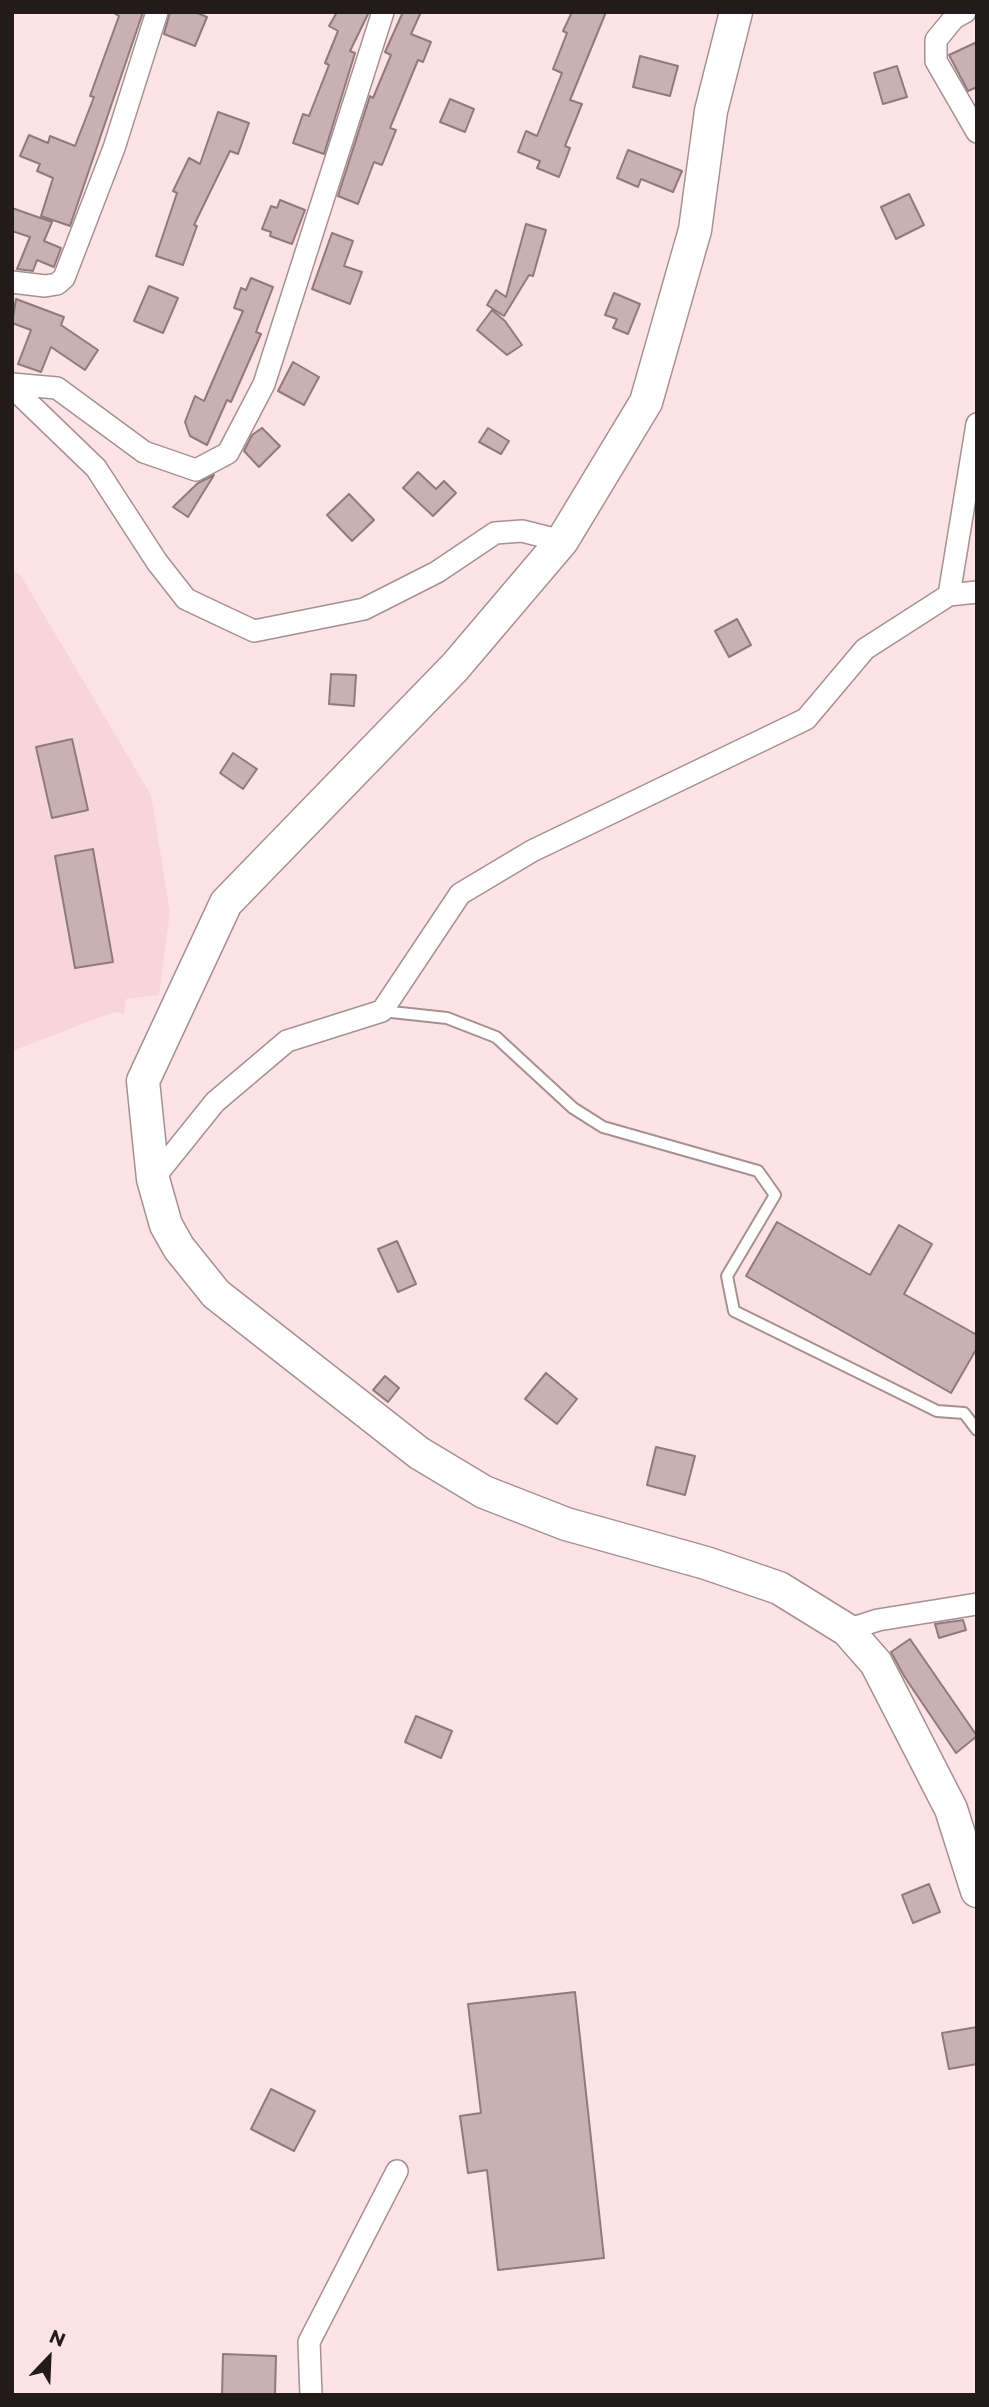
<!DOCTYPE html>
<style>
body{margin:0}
#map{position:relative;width:989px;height:2407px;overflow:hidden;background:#fde3e5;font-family:Montserrat,sans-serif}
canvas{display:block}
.frame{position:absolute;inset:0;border:14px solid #231a1b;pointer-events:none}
.north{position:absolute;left:14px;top:2323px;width:70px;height:70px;-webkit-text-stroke:5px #fde3e5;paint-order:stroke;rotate:23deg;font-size:19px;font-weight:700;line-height:28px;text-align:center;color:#231a1b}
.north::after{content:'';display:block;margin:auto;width:24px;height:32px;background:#231a1b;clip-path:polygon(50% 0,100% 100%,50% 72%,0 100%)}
</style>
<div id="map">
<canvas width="989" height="2407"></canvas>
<div class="frame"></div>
<div class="north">N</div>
</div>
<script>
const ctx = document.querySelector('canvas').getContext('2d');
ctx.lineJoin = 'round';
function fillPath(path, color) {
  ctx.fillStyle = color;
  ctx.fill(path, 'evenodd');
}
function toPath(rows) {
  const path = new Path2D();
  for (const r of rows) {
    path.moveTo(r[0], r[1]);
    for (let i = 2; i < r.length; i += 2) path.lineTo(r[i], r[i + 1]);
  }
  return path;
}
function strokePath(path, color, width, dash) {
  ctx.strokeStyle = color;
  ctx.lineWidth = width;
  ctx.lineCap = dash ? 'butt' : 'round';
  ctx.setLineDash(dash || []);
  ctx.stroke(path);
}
const built = toPath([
 [12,569,21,576,151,795,170,912,159,995,126,999,124,1014,114,1012,12,1051]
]);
const building = toPath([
 [112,12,143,12,70,226,41,216,53,178,37,171,40,164,20,156,29,135,48,143,50,136,75,146,94,97,90,96,119,16,112,12],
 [170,12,195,12,207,17,195,46,164,34,170,12],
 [337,12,369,12,350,51,355,53,324,154,293,143,303,114,309,116,329,65,325,63,338,31,329,26,337,12],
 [403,12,421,12,411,34,431,42,423,62,418,60,390,128,396,130,382,165,374,162,358,204,338,196,370,96,373,98,391,55,385,52,403,12],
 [572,12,606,12,570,100,582,104,565,146,570,148,559,177,537,168,540,161,518,152,526,131,537,136,562,73,553,69,567,33,563,31,572,12],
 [977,42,977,87,968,91,949,55,977,42],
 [640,56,678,66,670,96,633,87,640,56],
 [897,66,907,97,883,104,874,73,897,66],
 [450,99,474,109,465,132,440,122,450,99],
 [218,112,249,123,238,154,230,151,194,225,197,226,183,265,156,256,177,193,173,191,189,158,200,164,218,112],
 [628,150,682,171,673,192,641,179,638,187,617,178,628,150],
 [909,194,924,225,896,239,881,207,909,194],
 [280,200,305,210,292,244,270,236,271,232,262,229,271,206,277,208,280,200],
 [12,208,52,222,44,241,61,248,54,267,37,260,33,271,17,269,30,237,12,231,12,208],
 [526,224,546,230,533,276,529,275,504,316,487,305,496,290,506,297,526,224],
 [332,233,353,241,344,266,362,272,350,304,312,289,332,233],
 [251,278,273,287,256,332,261,334,231,402,227,400,207,445,190,436,185,422,195,396,204,401,243,311,234,308,241,288,246,290,251,278],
 [149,286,178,298,163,333,134,321,149,286],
 [614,293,640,304,628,334,613,328,617,319,605,315,614,293],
 [16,299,64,317,61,325,98,350,85,370,51,347,41,372,18,364,31,330,12,323,16,299],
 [492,310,505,321,522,345,507,355,477,330,492,310],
 [293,362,319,377,304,405,278,391,293,362],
 [262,428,280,446,259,467,244,451,252,435,262,428],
 [488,428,509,441,501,454,479,442,488,428],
 [418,472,436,489,444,481,456,493,433,516,403,488,418,472],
 [214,475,188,517,173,507,198,483,214,475],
 [349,494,374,520,352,541,327,515,349,494],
 [737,619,751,645,729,657,715,631,737,619],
 [331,674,356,675,354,706,329,704,331,674],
 [72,739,88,810,52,818,36,747,72,739],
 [233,753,257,769,243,789,220,773,233,753],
 [93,849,113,962,75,968,55,856,93,849],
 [777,1222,870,1275,899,1225,932,1244,904,1294,977,1335,977,1348,951,1393,746,1276,777,1222],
 [397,1241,416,1284,398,1292,378,1249,397,1241],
 [546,1373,577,1399,557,1424,525,1399,546,1373],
 [385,1376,399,1388,388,1402,373,1390,385,1376],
 [656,1447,695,1456,685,1495,647,1485,656,1447],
 [963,1620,966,1630,939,1638,935,1624,963,1620],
 [910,1639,977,1736,956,1753,904,1676,891,1652,910,1639],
 [416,1716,452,1731,441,1758,405,1742,416,1716],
 [929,1884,940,1912,913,1923,902,1895,929,1884],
 [575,1992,604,2258,498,2270,487,2170,468,2173,460,2116,481,2113,468,2004,575,1992],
 [977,2027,977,2064,949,2069,942,2033,977,2027],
 [271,2089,315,2111,294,2151,251,2129,271,2089],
 [223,2354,276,2356,275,2395,222,2395,223,2354]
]);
const lane = toPath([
 [382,1011,447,1018,496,1037,573,1108,603,1127,758,1171,775,1195,727,1276,734,1311,937,1411,964,1413,977,1430]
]);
const street = toPath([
 [965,12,954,18,936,40,936,61,977,132],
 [12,282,45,286,57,284,64,278,114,148,157,12],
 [12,384,57,388,144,452,196,470,228,453,264,384,383,12],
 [12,387,96,468,157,562,186,599,254,631,364,609,437,572,495,533,522,531,562,541],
 [949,595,977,424],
 [153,1179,215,1102,287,1041,382,1011,460,894,532,851,806,719,865,649,949,595,977,592],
 [847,1630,878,1620,977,1604],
 [311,2395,309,2342,397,2171]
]);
const secondary = toPath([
 [736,12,711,111,695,230,646,402,562,541,455,667,226,903,143,1081,153,1179,166,1225,179,1248,216,1294,419,1453,484,1492,566,1524,706,1563,779,1588,847,1630,876,1663,951,1809,977,1891]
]);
fillPath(built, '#f7d5d8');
fillPath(building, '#c9b0b2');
strokePath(building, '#907a7c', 2);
strokePath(lane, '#a79092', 14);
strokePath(street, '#a79092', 24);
strokePath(secondary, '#a79092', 35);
strokePath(lane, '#fff', 10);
strokePath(street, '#fff', 21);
strokePath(secondary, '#fff', 32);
</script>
